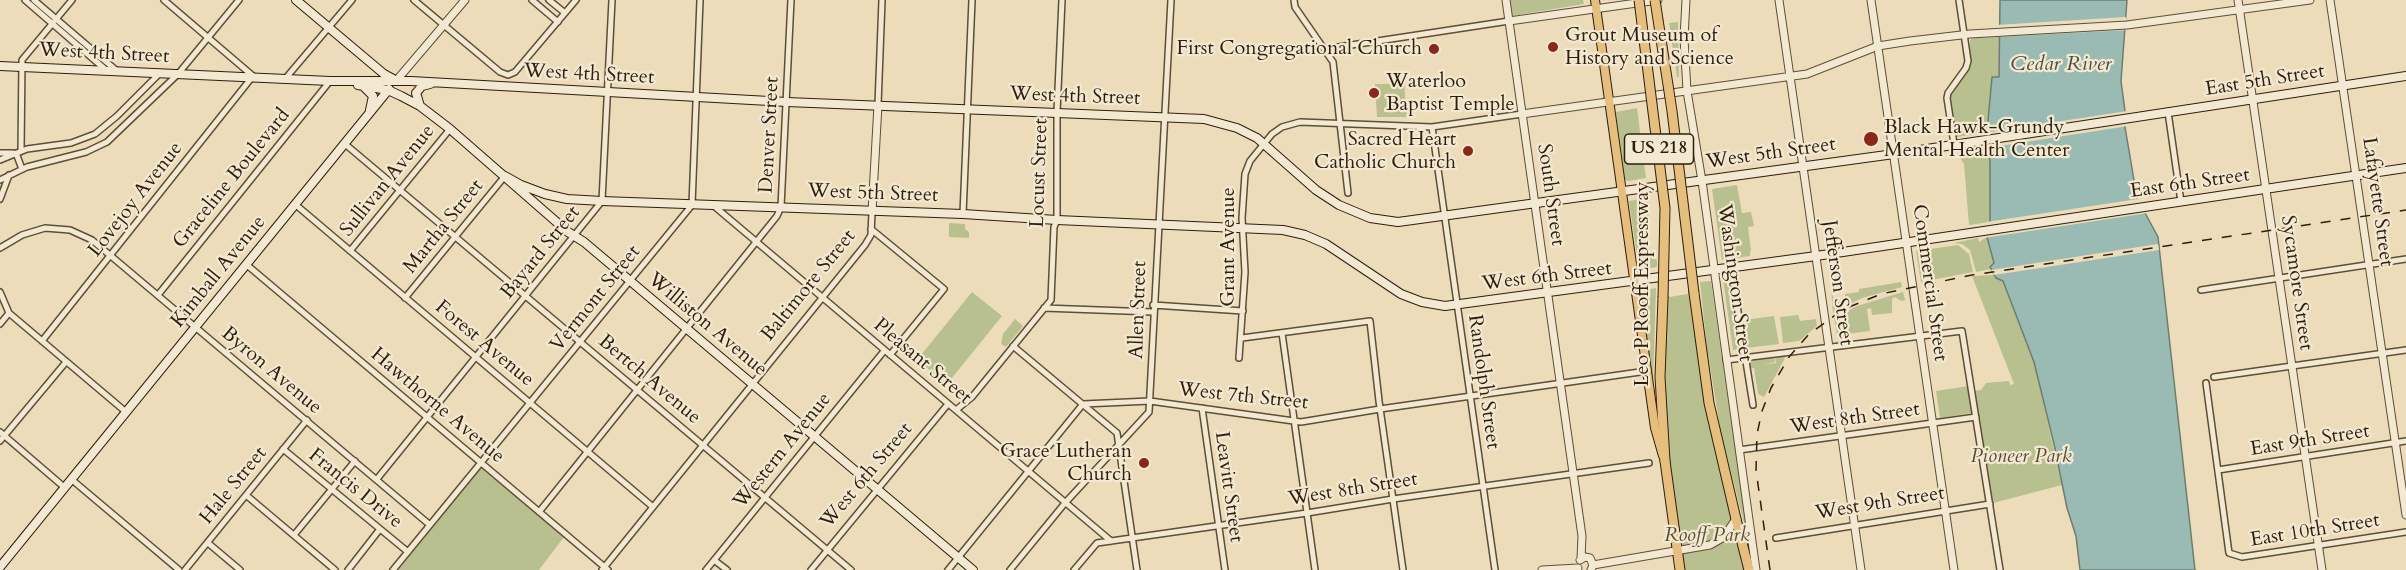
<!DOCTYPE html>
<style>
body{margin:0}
canvas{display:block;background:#ecdcba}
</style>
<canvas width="2406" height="570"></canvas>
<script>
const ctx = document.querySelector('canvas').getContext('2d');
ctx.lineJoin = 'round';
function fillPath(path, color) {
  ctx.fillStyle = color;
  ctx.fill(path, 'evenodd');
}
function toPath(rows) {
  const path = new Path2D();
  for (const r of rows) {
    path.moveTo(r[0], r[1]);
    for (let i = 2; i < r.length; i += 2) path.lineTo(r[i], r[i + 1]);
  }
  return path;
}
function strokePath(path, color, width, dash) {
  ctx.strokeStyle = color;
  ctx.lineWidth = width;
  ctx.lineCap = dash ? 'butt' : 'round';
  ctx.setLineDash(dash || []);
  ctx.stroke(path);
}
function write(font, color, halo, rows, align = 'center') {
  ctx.font = font + ' Cardo,serif';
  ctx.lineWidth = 4.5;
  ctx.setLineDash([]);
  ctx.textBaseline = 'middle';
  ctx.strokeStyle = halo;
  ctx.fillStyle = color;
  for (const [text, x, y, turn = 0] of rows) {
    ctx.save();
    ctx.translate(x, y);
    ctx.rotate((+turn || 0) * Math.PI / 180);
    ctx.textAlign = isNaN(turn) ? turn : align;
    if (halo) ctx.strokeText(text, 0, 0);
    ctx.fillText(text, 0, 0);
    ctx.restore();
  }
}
const green = toPath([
 [1509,0,1583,0,1584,4,1511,16],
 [1678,22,1679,77,1677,77,1669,23],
 [2000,37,1999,77,1992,77,1987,132,1957,137,1954,135,1949,96,1970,67,1970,40,1973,38],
 [1375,84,1404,84,1407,117,1377,117],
 [1637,108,1646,178,1629,181,1625,180,1616,114,1616,112],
 [1990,147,1990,222,1969,225,1964,164,1957,153],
 [1737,185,1742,213,1751,212,1754,226,1748,227,1751,251,1750,251,1750,256,1722,260,1712,189],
 [1648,198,1650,256,1657,260,1657,267,1639,270,1629,201],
 [949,223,965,224,965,229,969,232,969,238,949,237],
 [1987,237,1994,263,1991,269,1976,272,1970,250,1962,244,1954,243,1978,238,1979,242],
 [1958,245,1969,254,1973,272,1921,282,1916,251],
 [1994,275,2003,281,2034,362,2062,485,1993,503,1974,391,1981,390,1986,383,2009,381,2010,385,2014,384,1972,276],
 [1731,278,1741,349,1733,350,1723,279],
 [1711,281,1746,527,1745,527,1721,433,1707,348,1700,282],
 [1901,282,1902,287,1862,298,1833,313,1831,288,1834,300,1845,299,1845,294,1859,292,1859,289],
 [1656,288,1653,384,1639,291],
 [972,292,1002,316,947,384,917,360],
 [1903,292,1905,300,1901,301,1895,297,1892,299,1892,313,1872,315,1871,308,1867,309,1870,331,1837,335,1834,318,1857,306],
 [1694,293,1709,403,1749,570,1680,570,1665,462,1663,298],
 [1798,315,1800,321,1816,319,1817,326,1799,341,1783,343,1780,317],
 [1774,316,1779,344,1746,348,1743,320],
 [1015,319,1023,326,1006,347,1001,344,1003,334],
 [1786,356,1764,397,1758,394,1754,368,1750,368,1750,361,1774,357,1775,362,1763,365,1776,363,1775,357],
 [1969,386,1972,413,1940,418,1936,391],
 [481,468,564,537,539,570,398,570]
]);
const water = toPath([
 [2000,0,2127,0,2121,81,2125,111,2125,127,2137,198,2158,237,2195,570,2080,570,2076,536,2067,508,2054,444,2034,362,2003,281,1996,278,1990,267,1994,263,1987,237,1990,222,1990,162,1987,132,1992,77,1999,77,2000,0]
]);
const pier = toPath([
 [2126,17,2127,30,1997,37,1996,25],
 [2127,111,2128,126,1987,148,1984,133],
 [2138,199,2141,199,2148,213,1984,238,1986,222],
 [2158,244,2159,250,1994,275,1991,270]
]);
const minor = toPath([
 [25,0,106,70],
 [34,0,117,71],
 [414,0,500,72,508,75,515,72,576,0],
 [532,0,558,22],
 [549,0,565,13],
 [1294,0,1295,7,1333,62,1348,193],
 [1325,49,1509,21],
 [285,79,352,0],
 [878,105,882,0],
 [2168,112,2181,202],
 [1432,127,1495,570],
 [345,144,851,570],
 [1954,144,1947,98,1948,93,1966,68,1968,61,1959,0],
 [21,151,22,60,72,0],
 [0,153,13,153],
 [16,153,22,169],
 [0,160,27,149,71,143,95,134,117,116,160,73],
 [0,180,27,167,86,152,107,142,178,74,239,0],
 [0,199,9,175],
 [296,205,653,507],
 [714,206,1111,541],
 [963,214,972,0],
 [871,229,944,289,890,355],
 [0,248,22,235,45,228,70,230,92,240,430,525],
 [350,251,450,129],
 [247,265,608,570],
 [1731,268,1753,405],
 [2201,290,2406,259],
 [0,292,9,313,126,412],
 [158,295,330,81],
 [405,298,505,176],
 [1153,305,1243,311],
 [1044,308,1153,312],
 [0,324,9,313],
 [1282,333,1315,570],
 [1242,338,1370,321,1379,401,1403,570],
 [42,341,253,76,164,0],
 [1013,346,1117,433,1137,570],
 [1239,358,1245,272,1242,218,1245,174,1250,161,1272,134,1282,127,1300,122,1432,127,1522,114],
 [1726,360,1962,331,2000,570],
 [2214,377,2406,350],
 [2206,383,2229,553,2242,557,2406,532],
 [1202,408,1225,570],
 [956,410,972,397,1051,300,1054,227,1057,220,1057,112,1062,0],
 [0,432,64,487],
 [0,441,66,362],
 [283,449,408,552],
 [1739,450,1976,417],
 [2218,470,2406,441],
 [71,479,179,570],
 [377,479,602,201,612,0],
 [246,495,335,570],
 [539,512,777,216,781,207,791,0],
 [294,535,355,461],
 [1776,538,1990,504],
 [208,543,240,570],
 [714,560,727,570],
 [185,570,307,420],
 [348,570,380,529],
 [393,570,692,205,700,0],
 [602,570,865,245,871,235,872,212],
 [706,570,884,351],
 [811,570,948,404],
 [948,570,1083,404,1150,401,1301,422,1380,409,1647,371],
 [1010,570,1065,503,1149,412,1171,0],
 [1074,570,1097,543,1307,513,1393,499,1649,463]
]);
const tertiary = toPath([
 [1506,0,1582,536,1581,559],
 [1686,0,1684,38,1687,91,1702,181,1756,570],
 [1779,0,1861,570],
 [1871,0,1954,570],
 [2238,0,2322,570],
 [2330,0,2406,515],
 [1509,21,1658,0],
 [396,81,465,0],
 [1522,114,1807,74,1878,46,1910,41,1970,34,2127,25,2310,0],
 [872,212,878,105],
 [1580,560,1585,557,1590,558,1593,565,1591,570],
 [1593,565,1710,545,1724,537,1736,519],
 [1542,570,1578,568]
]);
const secondary = toPath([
 [296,0,384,74,395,80],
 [0,66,330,81,411,81,787,102,1204,119,1237,128,1257,138,1316,190,1339,205,1370,218,1398,222,1894,154,2406,76],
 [358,85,388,90,401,96,420,106,450,129,568,232,584,242,973,570],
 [365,88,373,96,370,110],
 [420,106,416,93,422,86,430,84],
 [505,176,521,185,545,194,567,199,602,201,963,214,1057,220,1283,230,1305,235,1326,244,1401,294,1422,302,1445,306,1816,256,2406,168],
 [0,567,389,89]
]);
const primary = toPath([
 [1595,0,1647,371,1655,428,1663,456]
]);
const trunk = toPath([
 [1665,461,1680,570],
 [1736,519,1749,570]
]);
const motorway = toPath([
 [1694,293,1709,403,1736,519],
 [1663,298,1660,377,1665,461]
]);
const rail = toPath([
 [1770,570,1756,470,1757,434,1762,411,1771,388,1789,357,1809,334,1844,309,1881,294,1972,275,2406,210]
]);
const motorwayBridge = toPath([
 [1639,0,1665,208,1663,298],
 [1655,0,1672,111,1694,293]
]);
const markers = [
 [1553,47,6,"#8f2418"],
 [1434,49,6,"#8f2418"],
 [1374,93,6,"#8f2418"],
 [1871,139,8,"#8f2418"],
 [1468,151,6,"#8f2418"],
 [1144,463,6,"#8f2418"]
];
const shields = [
 [1659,149,69]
];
const shieldNames = [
 ["US 218",1659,149]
];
const poiNames = [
 ["Grout Museum of",1565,36],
 ["History and Science",1565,59],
 ["First Congregational Church",1422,49,"right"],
 ["Waterloo",1386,82],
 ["Baptist Temple",1386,105],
 ["Black Hawk-Grundy",1884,128],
 ["Mental Health Center",1884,151],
 ["Sacred Heart",1456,140,"right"],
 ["Catholic Church",1456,163,"right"],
 ["Grace Lutheran",1132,452,"right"],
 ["Church",1132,475,"right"]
];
const streetNames = [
 ["West 4th Street",104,54,3],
 ["West 4th Street",589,75,3],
 ["East 5th Street",2265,81,-9],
 ["West 4th Street",1075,97,2],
 ["Denver Street",770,135,-87],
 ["West 5th Street",1771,154,-8],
 ["Locust Street",1040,173,-88],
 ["Graceline Boulevard",232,179,-51],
 ["Sullivan Avenue",388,181,-51],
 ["East 6th Street",2190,184,-8],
 ["West 5th Street",873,194,2],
 ["South Street",1550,195,82],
 ["Lovejoy Avenue",136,200,-52],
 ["Lafayette Street",2377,202,82],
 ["Martha Street",444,227,-51],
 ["Grant Avenue",1229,247,-90],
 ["Bayard Street",541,253,-51],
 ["Kimball Avenue",219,272,-51],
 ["West 6th Street",1547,277,-7],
 ["Washington Street",1734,283,82],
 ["Jefferson Street",1837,283,82],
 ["Commercial Street",1929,283,82],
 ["Sycamore Street",2296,283,82],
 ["Leo P Rooff Expressway",1643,284,-90],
 ["Baltimore Street",809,286,-51],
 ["Vermont Street",596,299,-51],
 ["Allen Street",1139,310,-88],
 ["Williston Avenue",707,325,40],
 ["Forest Avenue",484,344,40],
 ["Pleasant Street",922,362,40],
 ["Byron Avenue",271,371,40],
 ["Bertch Avenue",649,380,40],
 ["Randolph Street",1483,382,82],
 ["West 7th Street",1243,397,6],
 ["Hawthorne Avenue",437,406,40],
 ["West 8th Street",1855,419,-8],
 ["East 9th Street",2310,441,-9],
 ["Western Avenue",783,451,-51],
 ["West 6th Street",867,476,-50],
 ["Hale Street",234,486,-51],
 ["Leavitt Street",1228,487,82],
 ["Francis Drive",355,489,39],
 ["West 8th Street",1353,490,-9],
 ["West 9th Street",1880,504,-9],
 ["East 10th Street",2315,531,-9]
];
const parkNames = [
 ["Pioneer Park",2021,457],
 ["Rooff Park",1707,536]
];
const waterNames = [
 ["Cedar River",2061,65]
];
fillPath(green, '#b8c08f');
fillPath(water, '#99bbb3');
strokePath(water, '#6e7d6f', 1.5);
fillPath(pier, '#ecdcba');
strokePath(minor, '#5e4e36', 8);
strokePath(tertiary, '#5e4e36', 9);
strokePath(secondary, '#2e1f0a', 10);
strokePath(primary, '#2e1f0a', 10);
strokePath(trunk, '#2e1f0a', 11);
strokePath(motorway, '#2e1f0a', 11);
strokePath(minor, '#f3e8d2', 5);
strokePath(tertiary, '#f3e8d2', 7);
strokePath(secondary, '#f3e8d2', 8);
strokePath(primary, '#e6be7d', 8);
strokePath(trunk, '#e6be7d', 9);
strokePath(motorway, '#e6be7d', 9);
strokePath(rail, '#2e1f0a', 1.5, [10, 10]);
strokePath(motorwayBridge, '#2e1f0a', 11, []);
strokePath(motorwayBridge, '#e6be7d', 9);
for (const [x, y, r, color] of markers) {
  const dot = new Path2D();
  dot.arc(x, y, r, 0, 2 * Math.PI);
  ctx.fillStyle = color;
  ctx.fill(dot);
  strokePath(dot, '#f3e8d2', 2);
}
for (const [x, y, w] of shields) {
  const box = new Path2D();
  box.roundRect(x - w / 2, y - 15, w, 30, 4.5);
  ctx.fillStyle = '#f3e8d2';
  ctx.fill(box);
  strokePath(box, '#2e1f0a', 1.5);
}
write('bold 18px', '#2e1f0a', null, shieldNames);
write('20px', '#2e1f0a', '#f3e8d2', poiNames, 'left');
write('20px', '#2e1f0a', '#f3e8d2', streetNames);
write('italic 20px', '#574f32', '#f3e8d2', parkNames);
write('italic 21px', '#4e4e3d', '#f3e8d2', waterNames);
</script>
